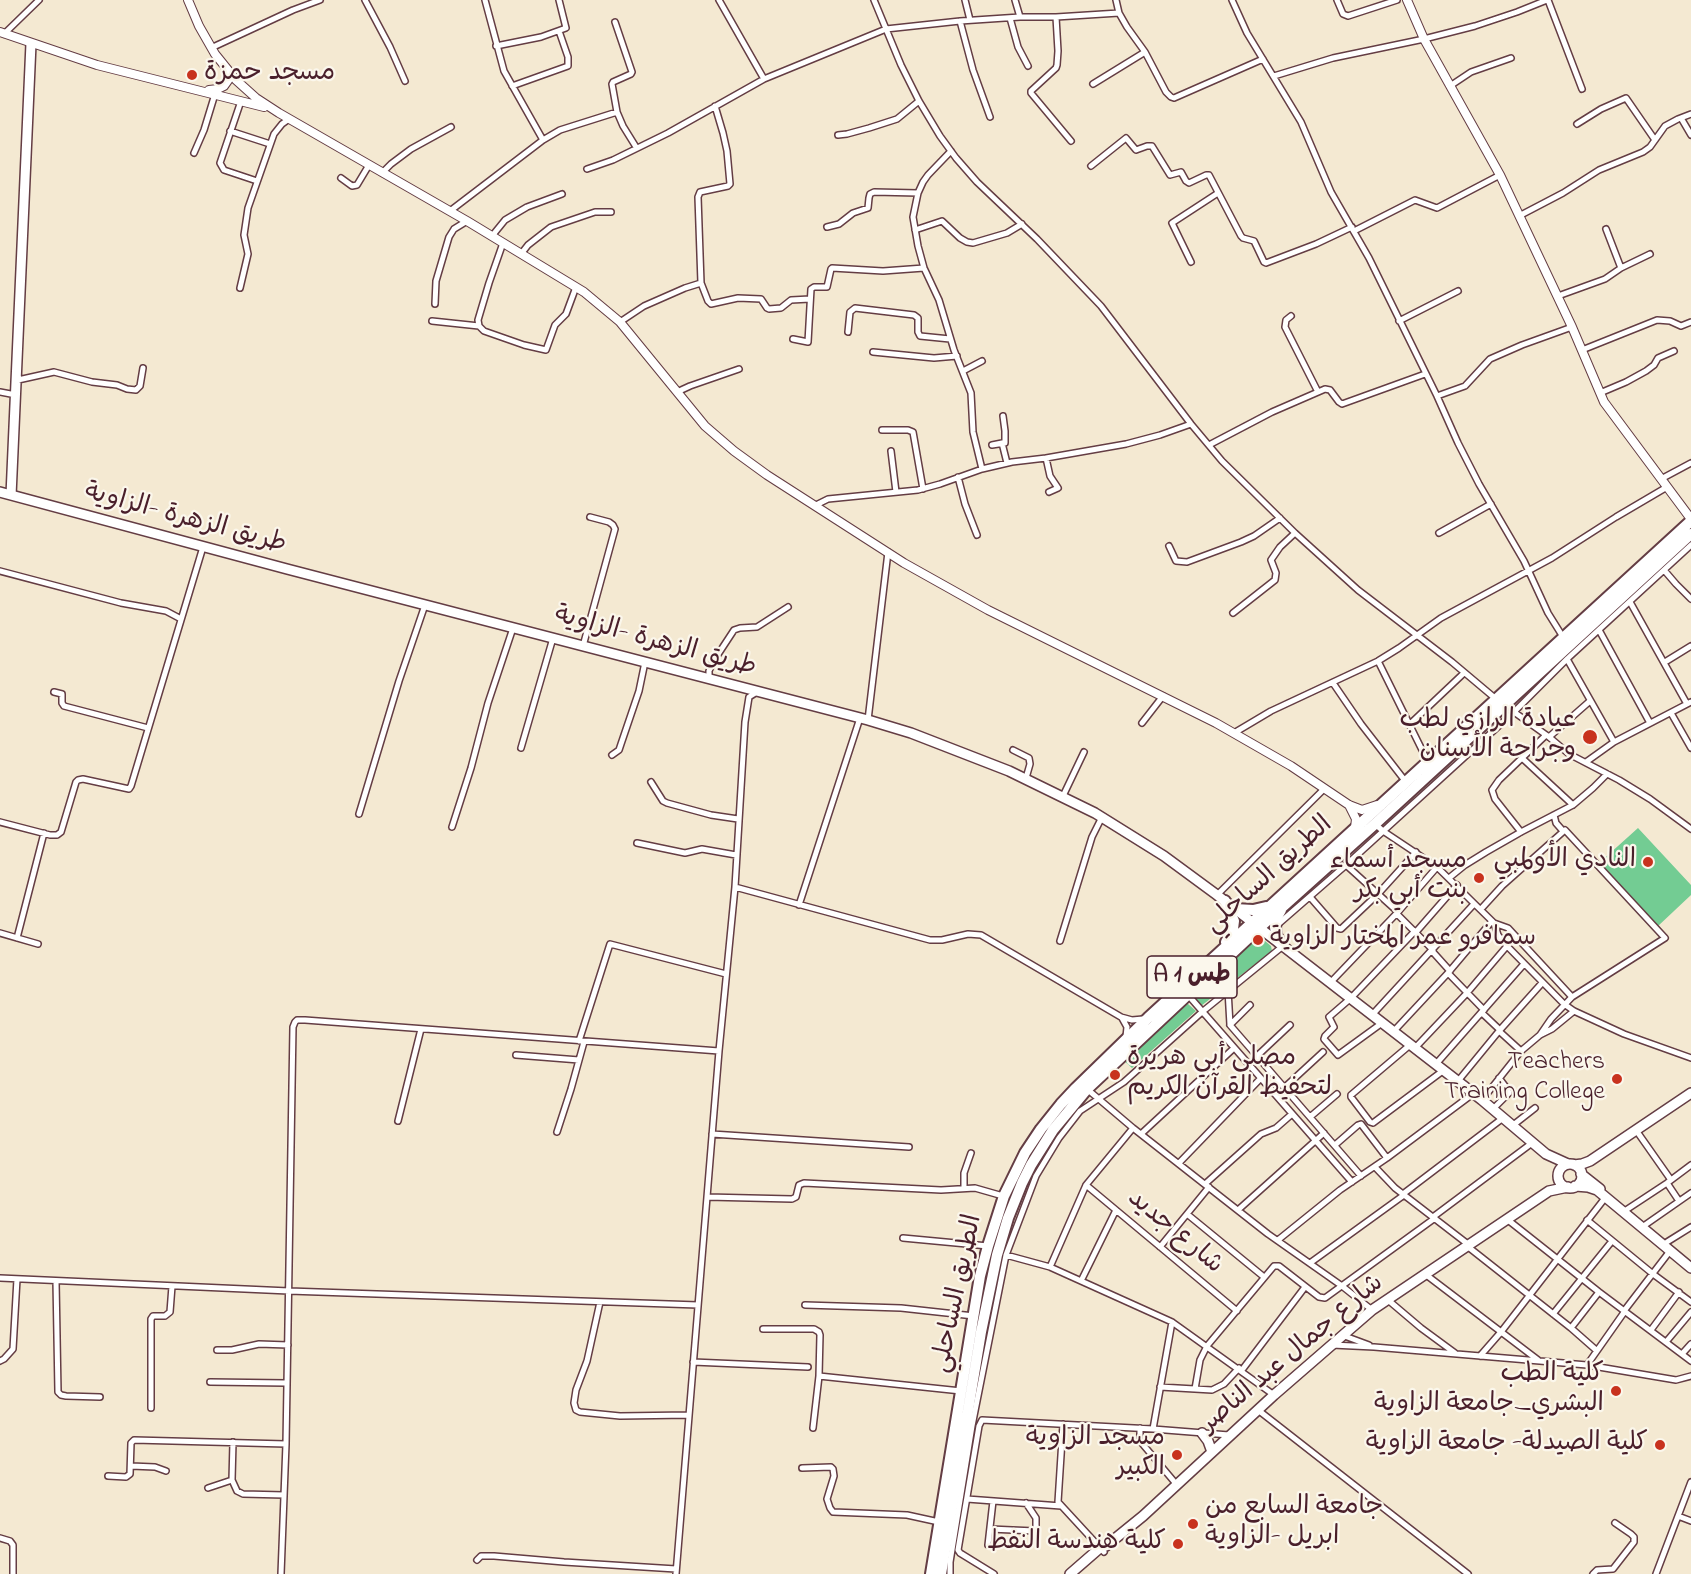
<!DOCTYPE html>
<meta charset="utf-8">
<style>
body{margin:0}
canvas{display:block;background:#f4e9d2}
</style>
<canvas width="1691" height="1574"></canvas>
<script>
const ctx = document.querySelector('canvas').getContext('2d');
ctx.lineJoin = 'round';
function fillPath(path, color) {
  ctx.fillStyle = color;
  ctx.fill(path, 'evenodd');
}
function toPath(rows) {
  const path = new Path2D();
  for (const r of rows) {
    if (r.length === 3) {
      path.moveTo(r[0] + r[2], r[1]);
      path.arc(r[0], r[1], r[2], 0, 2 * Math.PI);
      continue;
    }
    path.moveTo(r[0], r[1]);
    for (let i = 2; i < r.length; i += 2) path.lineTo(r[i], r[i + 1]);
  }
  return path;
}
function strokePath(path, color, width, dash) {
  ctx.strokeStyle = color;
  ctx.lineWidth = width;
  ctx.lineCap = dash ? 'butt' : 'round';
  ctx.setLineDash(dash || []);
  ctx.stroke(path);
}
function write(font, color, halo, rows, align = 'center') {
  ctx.font = font + ' "Indie Flower","Playpen Sans Arabic",sans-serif';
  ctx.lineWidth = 4.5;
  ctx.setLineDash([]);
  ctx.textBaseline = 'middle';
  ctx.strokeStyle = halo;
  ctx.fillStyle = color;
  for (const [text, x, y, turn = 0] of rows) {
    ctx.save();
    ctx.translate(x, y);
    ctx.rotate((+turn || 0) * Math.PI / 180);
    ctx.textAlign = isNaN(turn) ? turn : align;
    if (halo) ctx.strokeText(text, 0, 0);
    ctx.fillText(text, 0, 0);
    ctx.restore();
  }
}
const green = toPath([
 [1638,828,1691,885,1691,895,1657,927,1598,864],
 [1259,936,1271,946,1272,951,1201,1006,1193,994,1255,937],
 [1185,1003,1187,1003,1196,1011,1132,1068,1122,1059]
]);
const street = toPath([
 [365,0,390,47,405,81],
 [485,0,504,71,543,140],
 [719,0,764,79],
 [874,0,901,65,919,101,940,136,956,158,977,182,1037,239,1101,306,1191,424,1222,461,1295,533,1358,590,1452,662,1496,699],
 [965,0,970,20],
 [1015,0,1020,17],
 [1116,0,1119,13],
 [1232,0,1247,33,1301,122,1331,192,1369,258,1437,396,1458,443,1479,484,1524,561,1548,613,1563,637],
 [1337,0,1343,14,1348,16,1397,0],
 [1548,0,1582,89],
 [1056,17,1058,51,1057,65,1056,68,1031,91,1031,93,1071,141],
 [1010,18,1018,47,1028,66],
 [960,21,973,70,990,117],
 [615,22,632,72,631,74,613,82,612,84,617,112],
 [4,34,39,0],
 [496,46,541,37,566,28,559,0],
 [211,48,293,10,320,0],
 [1274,76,1333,58,1424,39,1475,26,1517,12,1547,0],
 [1093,84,1145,52],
 [512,86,568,66,568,57,559,31],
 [1450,86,1471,72,1511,58],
 [241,101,220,163,224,170,257,181],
 [715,106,723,133,727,151,730,184,728,186,700,192,698,197,701,283,708,301,711,304,738,298,761,299,767,308,769,309,781,308,791,300,810,299],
 [1681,118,1691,135],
 [1577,124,1601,109,1626,98,1655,140],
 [230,131,270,144],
 [838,135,847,134,869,128,897,119,919,101],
 [951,151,928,175,923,182,918,193,913,217,918,246,924,268,939,300,954,350,971,393,973,432,982,469],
 [194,153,204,130,215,94],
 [1091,166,1126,138,1136,150,1147,146,1152,146,1170,175,1181,172,1186,181,1189,183,1206,175,1209,175,1241,236,1243,238,1254,241,1264,262,1266,263,1316,244,1352,227],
 [587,169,613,160,668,133,764,79,886,29,960,21,1020,17,1056,17,1119,13,1127,27,1145,52,1166,92,1171,97,1174,98,1263,59],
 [382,173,391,164,411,149,451,127],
 [341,178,352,186,357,185,369,165],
 [450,211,543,140,560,130,617,112,623,126,636,147],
 [1519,216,1563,193,1599,170,1643,152,1650,147,1665,126,1678,119,1691,114],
 [827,227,839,224,853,213,868,208,869,198,870,194,874,192,918,193],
 [1606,229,1621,268],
 [915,230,942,221,960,238,967,242,973,243,1007,233,1022,224],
 [1354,231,1415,200,1437,208,1500,175],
 [492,236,505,220,527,207,562,194],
 [503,243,489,283,478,320,479,326,484,331,524,345,546,350,555,325,566,314,576,287],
 [521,254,528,245,551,227,595,212,611,212],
 [1191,262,1172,223,1218,193],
 [240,288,248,254,244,235,248,208,274,134,282,124,289,119],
 [1558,296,1605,279,1621,268,1650,254],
 [435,304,436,281,449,237,454,229,467,221],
 [1291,316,1286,320,1285,327,1318,392],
 [432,321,479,326],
 [1399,321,1458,291],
 [620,322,644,306,685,288,701,283],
 [848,332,850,312,855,308,914,315,918,318,918,332,920,336,950,339],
 [793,339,808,342,811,289,814,287,827,287,831,269,832,268,883,271,924,268],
 [1582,350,1657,320,1670,321,1681,326,1691,322],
 [873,352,934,358,957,356],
 [963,371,982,361],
 [18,380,54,372,92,382,117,385,127,389,136,390,140,386,143,368],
 [0,392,16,395],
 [677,392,690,386,739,369],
 [1600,393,1626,382,1646,371,1654,365,1658,358,1674,351],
 [1437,396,1465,386,1490,359,1522,345,1572,327],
 [1003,416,1005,431,1005,443,992,445,1002,443,1007,463],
 [882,430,908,430,913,432,923,489],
 [1209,445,1272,412,1325,389,1330,390,1339,402,1342,404,1425,374],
 [891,451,896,492],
 [1046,458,1050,476,1058,488,1049,492],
 [958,477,965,504,977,535],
 [1661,479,1691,463],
 [9,495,29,43],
 [13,496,33,44],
 [816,505,828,499,918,490,940,484,982,469,1012,462,1046,458,1126,444,1160,435,1191,424],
 [1439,533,1491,504],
 [1169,546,1176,561,1187,562,1241,542,1254,536,1280,518],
 [1664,570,1676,584,1691,599],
 [0,571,121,603,166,611,181,619],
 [1630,602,1687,704],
 [1233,613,1275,580,1276,573,1271,560,1280,547,1295,533],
 [1599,630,1650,723],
 [583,646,615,529,613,525,609,522,590,517],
 [1567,659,1614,742],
 [1378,661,1428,762],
 [1665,662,1691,646],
 [709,678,709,671,713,662,734,630,740,628,757,627,788,607],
 [1333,683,1361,724,1406,782],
 [54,692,62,694,62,703,64,706,148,728],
 [1514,712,1549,737,1569,754,1619,780,1650,799,1691,829],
 [1671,713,1691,748],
 [868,720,888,552],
 [1142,723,1163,696],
 [1409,725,1464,673],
 [1234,733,1271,711,1378,661,1399,648,1441,618,1552,558,1616,517,1667,487],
 [1549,737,1590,701],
 [521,748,553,638],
 [1013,750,1029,758,1030,764,1026,778],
 [612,755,619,750,621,744,639,691,645,662],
 [1522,758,1573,805],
 [1586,762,1614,742,1691,702],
 [651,782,663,801,667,803,711,815,738,819],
 [1063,796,1084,752],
 [359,814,399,681,425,605],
 [1554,815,1556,823,1563,831],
 [0,822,50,835,57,835,61,832,76,782,78,780,83,779,129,789,131,786,203,547],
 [1375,824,1383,831,1437,867,1494,923,1508,928,1572,997],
 [452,827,471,768,488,703,513,628],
 [1521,832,1495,799,1492,790,1499,780,1546,735],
 [637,843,685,853,702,849,736,855],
 [1346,865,1398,912],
 [1449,878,1465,865,1486,852,1521,832,1573,805,1593,788,1607,774],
 [735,887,930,940,942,940,968,934,981,935,1121,1017,1132,1020,1143,1019],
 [1217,895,1324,789],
 [1310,897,1337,928,1341,929,1378,894,1416,852],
 [799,905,860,718],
 [1481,909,1502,886,1565,830,1665,938,1572,997,1551,1019,1540,1035],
 [1397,914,1433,950],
 [1494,923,1498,935,1507,946,1564,1004,1574,1011,1624,1034,1691,1058],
 [1276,926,1346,865,1514,712,1567,659,1691,545],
 [1416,932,1457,885],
 [0,933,38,944],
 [17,938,44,833],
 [1060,941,1092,837,1102,817],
 [1432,951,1450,971],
 [1448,973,1484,1010],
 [1330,983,1398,912,1437,867],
 [1228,990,1230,1025,1361,1176],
 [1188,995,1352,1182],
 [1482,1013,1500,1030],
 [1372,1015,1474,904],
 [1122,1018,1127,1027,1126,1037],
 [1382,1023,1338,1055,1324,1039,1325,1036,1334,1027,1329,1017,1351,998,1415,931],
 [1230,1025,1250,1005],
 [1499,1031,1521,1051],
 [1393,1032,1448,973,1492,921],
 [579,1041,610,944,726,974],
 [1410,1045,1351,1095,1351,1097,1370,1122,1373,1123,1444,1070],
 [1415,1048,1467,993,1507,946],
 [516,1055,579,1060],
 [1257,1056,1290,1025],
 [1436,1064,1524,964],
 [1458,1081,1499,1031,1542,983],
 [1285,1087,1323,1052],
 [1087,1089,1133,1128,1268,1234,1342,1286,1372,1310],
 [1482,1100,1521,1051,1540,1035,1552,1029,1574,1011],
 [1493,1109,1509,1093,1508,1090,1499,1078],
 [1310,1117,1337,1094],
 [398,1121,421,1029],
 [1512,1126,1535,1108],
 [557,1132,571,1089,584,1042],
 [1638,1133,1671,1180],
 [712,1134,909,1147],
 [1141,1134,1233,1049],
 [1335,1145,1358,1125,1361,1124,1387,1158],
 [1179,1163,1261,1078],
 [1375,1167,1395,1188,1469,1245],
 [1667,1183,1679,1201],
 [1205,1184,1261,1134,1276,1128,1292,1114],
 [1086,1185,1237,1311],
 [964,1188,964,1173,971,1153],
 [1403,1194,1503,1118],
 [707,1197,792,1199,796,1197,799,1185,804,1183,941,1190,975,1188,1003,1196],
 [1238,1210,1324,1133],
 [1626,1210,1667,1183,1691,1165],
 [1187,1214,1264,1277],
 [1433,1217,1532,1143],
 [1508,1220,1599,1292,1691,1361],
 [1587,1220,1653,1274,1691,1302],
 [1645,1225,1691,1193],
 [903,1238,988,1246],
 [1278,1240,1340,1190,1387,1158,1474,1093],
 [1667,1242,1691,1227],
 [1467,1246,1571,1328,1596,1350],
 [1160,1247,1209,1187],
 [1006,1255,1050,1267,1172,1322,1274,1395],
 [1310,1263,1404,1195],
 [1050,1267,1086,1185,1133,1128],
 [1425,1274,1538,1360],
 [0,1278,289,1291,698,1305],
 [56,1281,58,1392,61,1395,66,1396,100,1397],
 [1081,1281,1116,1210],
 [1388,1300,1421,1328,1455,1353],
 [600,1302,587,1361,576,1390,574,1403,576,1410,580,1412,620,1416,689,1415],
 [805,1305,901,1308,974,1316],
 [1624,1311,1670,1251],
 [1553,1314,1612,1241],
 [1571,1328,1599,1292],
 [763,1329,814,1329,819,1332,820,1335,819,1376,813,1428],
 [1651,1330,1679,1292],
 [1342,1335,1369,1345],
 [1666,1342,1691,1312],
 [1332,1345,1374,1347,1587,1365,1676,1380,1691,1376],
 [217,1350,232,1350,259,1344,288,1345],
 [1682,1354,1691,1344],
 [1480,1356,1501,1332,1605,1198],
 [0,1361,4,1359,13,1349,17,1279],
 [693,1362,808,1367],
 [1587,1365,1625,1311],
 [1242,1370,1305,1287],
 [819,1376,961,1391],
 [210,1382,286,1383],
 [1160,1387,1212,1390,1224,1384,1239,1368],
 [1195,1389,1200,1360,1207,1346,1274,1266,1279,1266,1319,1297,1325,1298,1435,1218],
 [151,1408,151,1319,153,1316,165,1316,170,1312,172,1286],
 [1258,1410,1468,1574],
 [1063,1424,1058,1502,1104,1552],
 [1140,1428,1140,1441,1177,1485],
 [1153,1429,1172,1322],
 [233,1442,232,1480,237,1491,243,1494,284,1495],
 [131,1466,155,1467,166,1471],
 [802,1468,831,1467,833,1469,834,1476,827,1499,830,1508,833,1512,907,1515,939,1522],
 [108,1476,126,1477,130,1474,131,1443,134,1440,286,1444],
 [208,1488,232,1480],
 [967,1499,1061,1506],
 [1678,1516,1691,1521],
 [990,1529,1035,1531,1036,1528,1036,1518,1026,1503],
 [0,1538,10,1541,13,1545,13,1574],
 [988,1545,993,1501],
 [477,1560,481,1556,494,1556,564,1562,676,1569],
 [281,1574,286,1444,293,1027,295,1022,297,1020,305,1020,719,1051],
 [676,1574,719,1051,735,887,745,722,749,697,757,692],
 [950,1574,950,1562,972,1426,1006,1255,1036,1176,1059,1138,1080,1111,1124,1082,1202,1012,1283,946],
 [994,1574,960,1553,958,1550,979,1426,982,1420,1153,1429,1229,1435],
 [1593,1574,1597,1570,1613,1569,1634,1542,1634,1537,1631,1534,1615,1523],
 [1656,1574,1691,1482]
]);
const secondary = toPath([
 [188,0,199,26,215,54,236,80,256,98,279,113,467,221,584,292,620,322,705,426,734,451,767,475,904,563,988,610,1216,723,1291,766,1349,805,1362,810,1377,805],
 [1407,0,1424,39,1500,175,1572,327,1604,402,1691,519],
 [0,32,97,65,264,107],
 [209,90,218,89,224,86,229,79,229,72],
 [1349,805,1356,819,1355,828]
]);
const primary = toPath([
 [0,492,287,569,868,720,911,733,1009,771,1095,813,1164,856,1217,895,1482,1100,1546,1154,1568,1164],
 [1570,1176,12],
 [1574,1165,1582,1164,1590,1161,1691,1093],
 [1581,1174,1600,1189],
 [1575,1186,1588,1187,1597,1190,1691,1268],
 [1202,1433,1208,1441,1212,1452],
 [1070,1574,1101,1547,1106,1546,1143,1516,1274,1395,1372,1310,1549,1191,1568,1187]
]);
const highway = toPath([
 [1225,901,1234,921,1233,929,1226,942],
 [1235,909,1253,910,1266,907],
 [1280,943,1276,935,1275,927,1277,917,1281,910],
 [931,1574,980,1276,988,1246,1004,1196,1025,1153,1041,1129,1061,1104,1076,1088,1148,1018,1691,521],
 [941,1574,981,1332,997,1255,1008,1218,1022,1183,1031,1165,1053,1130,1087,1089,1259,928,1375,824,1691,534]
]);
const markers = [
 [192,75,6,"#c8321e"],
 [1590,737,8,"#c8321e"],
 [1648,862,6,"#c8321e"],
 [1479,878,6,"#c8321e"],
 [1258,940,6,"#c8321e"],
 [1115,1075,6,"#c8321e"],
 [1617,1079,6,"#c8321e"],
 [1616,1391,6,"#c8321e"],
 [1660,1445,6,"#c8321e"],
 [1177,1455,6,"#c8321e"],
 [1193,1524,6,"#c8321e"],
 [1178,1544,6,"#c8321e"]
];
const shields = [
 [1192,977,90]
];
const shieldNames = [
 ["A 1 طس",1192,977]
];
const poiNames = [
 ["مسجد حمزة",204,75,"left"],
 ["عيادة الرازي لطب",1576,722],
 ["وجراحة الأسنان",1576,752],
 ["النادي الأولمبي",1636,862],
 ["مسجد أسماء",1467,863],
 ["بنت أبي بكر",1467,893],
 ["سمافرو عمر المختار الزاوية",1270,940,"left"],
 ["مصلى أبي هريرة",1127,1060,"left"],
 ["لتحفيظ القرآن الكريم",1127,1090,"left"],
 ["Teachers",1605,1064],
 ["Training College",1605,1094],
 ["كلية الطب",1604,1376],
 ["البشري_جامعة الزاوية",1604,1406],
 ["مسجد الزاوية",1165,1440],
 ["الكبير",1165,1470],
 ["كلية الصيدلة- جامعة الزاوية",1648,1445],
 ["جامعة السابع من",1205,1509,"left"],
 ["ابريل -الزاوية",1205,1539,"left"],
 ["كلية هندسة النفط",1166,1544]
];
const streetNames = [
 ["طريق الزهرة -الزاوية",185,520,15],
 ["طريق الزهرة -الزاوية",655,643,15],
 ["الطريق الساحلي",1270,876,-42],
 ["شارع جديد",1174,1233,40],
 ["الطريق الساحلي",959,1294,-78],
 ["شارع جمال عبد الناصر",1293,1355,-40]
];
fillPath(green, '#73cc93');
strokePath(street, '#643d44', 8);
strokePath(secondary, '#643d44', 10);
strokePath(primary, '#643d44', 12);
strokePath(highway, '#643d44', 14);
strokePath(street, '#fff', 5);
strokePath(secondary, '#fff', 8);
strokePath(primary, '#fff', 9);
strokePath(highway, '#fff', 10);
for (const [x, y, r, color] of markers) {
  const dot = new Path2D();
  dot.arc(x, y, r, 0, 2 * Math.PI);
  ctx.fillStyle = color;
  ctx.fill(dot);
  strokePath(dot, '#fbf7ec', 2);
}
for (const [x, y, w] of shields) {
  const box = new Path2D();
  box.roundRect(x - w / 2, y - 21, w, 42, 4.5);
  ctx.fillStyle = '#fbf7ec';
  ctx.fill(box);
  strokePath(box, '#4a1f2b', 1.5);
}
write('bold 24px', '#4a1f2b', null, shieldNames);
write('26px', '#4a1f2b', '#fbf7ec', poiNames, 'right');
write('26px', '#4a1f2b', '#fbf7ec', streetNames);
</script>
